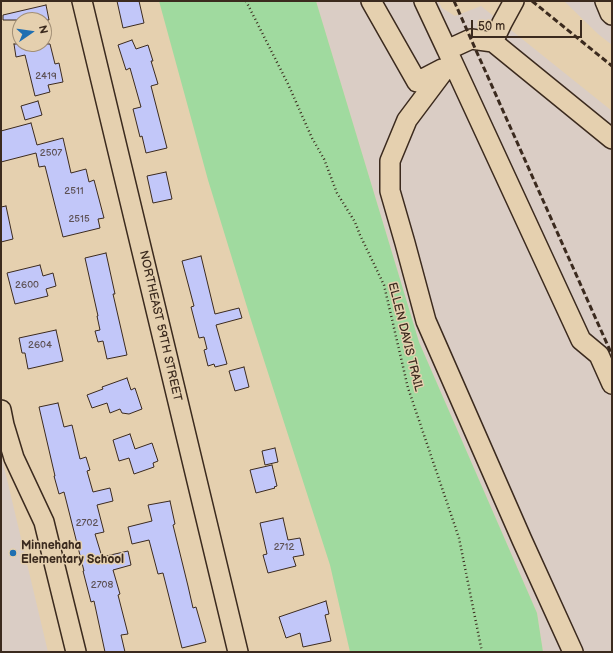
<!DOCTYPE html>
<style>
body{margin:0}
#map{position:relative;width:613px;height:653px;overflow:hidden;background:#e5d0af;font-family:"Balsamiq Sans",sans-serif}
canvas{display:block}
.frame{position:absolute;inset:0;border:2px solid #3b2a1e;pointer-events:none}
.north{position:absolute;left:12px;top:12px;width:40px;height:40px;box-sizing:border-box;background:#e5d0af;border:1px solid #a18e75;border-radius:50%;rotate:77deg;font-size:11px;font-weight:700;line-height:16px;text-align:center;color:#3b2a1e}
.north::after{content:'';display:block;margin:auto;width:14px;height:18px;background:#1f6fb2;clip-path:polygon(50% 0,100% 100%,50% 72%,0 100%)}
.scale{position:absolute;left:471px;top:20px;width:111px;height:18px;box-sizing:border-box;border:2px solid #3b2a1e;border-top:0;padding-left:5px;font-size:12px;line-height:14px;white-space:nowrap;color:#3b2a1e;-webkit-text-stroke:3px #e5d0af;paint-order:stroke}
</style>
<div id="map">
<canvas width="613" height="653"></canvas>
<div class="frame"></div>
<div class="north">N</div>
<div class="scale">50 m</div>
</div>
<script>
const ctx = document.querySelector('canvas').getContext('2d');
ctx.lineJoin = 'round';
function fillPath(path, color) {
  ctx.fillStyle = color;
  ctx.fill(path, 'evenodd');
}
function toPath(rows) {
  const path = new Path2D();
  for (const r of rows) {
    path.moveTo(r[0], r[1]);
    for (let i = 2; i < r.length; i += 2) path.lineTo(r[i], r[i + 1]);
  }
  return path;
}
function strokePath(path, color, width, dash) {
  ctx.strokeStyle = color;
  ctx.lineWidth = width;
  ctx.lineCap = dash ? 'butt' : 'round';
  ctx.setLineDash(dash || []);
  ctx.stroke(path);
}
function write(font, color, halo, rows, align = 'center') {
  ctx.font = font + ' "Balsamiq Sans",sans-serif';
  ctx.lineWidth = 3;
  ctx.setLineDash([]);
  ctx.textBaseline = 'middle';
  ctx.strokeStyle = halo;
  ctx.fillStyle = color;
  for (const [text, x, y, turn = 0] of rows) {
    ctx.save();
    ctx.translate(x, y);
    ctx.rotate((+turn || 0) * Math.PI / 180);
    ctx.textAlign = isNaN(turn) ? turn : align;
    if (halo) ctx.strokeText(text, 0, 0);
    ctx.fillText(text, 0, 0);
    ctx.restore();
  }
}
const built = toPath([
 [316,1,438,1,442,8,455,16,481,6,612,111,612,652,543,652,537,613,419,342],
 [564,1,612,1,612,45,598,34],
 [1,454,48,652,1,652]
]);
const green = toPath([
 [159,1,316,1,419,342,537,613,543,652,350,652,330,565,251,320,208,180]
]);
const building = toPath([
 [117,1,139,1,144,23,123,28,117,1],
 [46,5,49,20,3,20,3,15,46,5],
 [132,40,136,49,148,45,153,61,151,61,158,84,151,86,167,148,146,153,142,136,140,137,133,109,141,107,130,68,126,70,118,45,132,40],
 [14,44,50,44,55,64,59,63,63,82,48,85,50,92,35,96,25,55,16,57,14,44],
 [38,101,42,115,25,120,21,106,38,101],
 [31,123,37,145,63,138,71,173,86,169,89,182,94,180,104,218,98,219,100,228,63,237,45,166,39,167,36,153,1,162,1,131,31,123],
 [166,172,172,199,153,203,147,176,166,172],
 [6,206,13,239,1,242,1,207,6,206],
 [106,253,115,294,113,294,127,355,107,359,103,341,98,342,95,331,100,330,97,316,98,316,85,258,106,253],
 [201,256,215,314,239,308,242,318,216,325,227,364,215,367,214,364,208,366,204,350,207,349,204,337,199,338,191,307,194,306,182,261,201,256],
 [40,265,43,276,53,273,56,286,46,289,48,296,15,304,7,273,40,265],
 [56,330,63,361,28,369,25,353,22,353,19,338,56,330],
 [244,367,249,387,235,391,229,371,244,367],
 [127,378,131,390,135,388,142,409,129,414,122,413,120,409,110,413,107,403,92,408,87,395,103,389,102,387,127,378],
 [58,403,64,427,72,425,80,459,86,457,90,470,87,471,93,492,110,488,113,501,97,505,104,532,95,534,102,557,128,551,131,565,113,570,120,594,118,595,128,634,121,635,125,652,105,652,94,601,91,602,83,571,84,571,64,492,59,494,54,476,55,476,39,407,58,403],
 [130,434,135,449,152,443,158,461,153,463,154,467,134,474,129,458,119,461,113,440,130,434],
 [275,448,278,462,265,465,262,451,275,448],
 [272,465,277,486,274,487,275,488,256,493,250,470,272,465],
 [170,501,175,524,173,525,188,586,193,608,196,607,206,642,182,648,163,573,158,574,149,540,132,544,128,527,152,521,148,505,170,501],
 [283,518,288,540,300,538,304,555,293,557,296,566,268,573,263,555,267,554,260,523,283,518],
 [326,601,329,614,325,615,331,641,303,647,300,633,286,638,279,617,326,601]
]);
const path = toPath([
 [246,1,288,84,312,138,324,159,337,193,355,222,360,235,384,285,408,388,459,538,482,652]
]);
const minor = toPath([
 [82,1,238,652],
 [371,1,417,82,442,69],
 [424,1,447,50,471,39,493,42,612,139],
 [605,1,610,13,612,15],
 [493,42,502,23,514,1],
 [447,50,581,340,599,355,612,384],
 [446,68,407,120,390,161,390,191,405,243,426,321,522,540,573,652],
 [1,410,4,425,14,458,44,522,76,652]
]);
const rail = toPath([
 [454,1,612,355],
 [532,1,612,66]
]);
const markers = [
 [13,553,4,"#1f6fb2"]
];
const numberNames = [
 ["2419",46,76],
 ["2507",51,153],
 ["2511",74,191],
 ["2515",79,219],
 ["2600",27,285],
 ["2604",40,345],
 ["2702",87,523],
 ["2712",284,547],
 ["2708",102,585]
];
const streetNames = [
 ["NORTHEAST 59TH STREET",160,326,77],
 ["ELLEN DAVIS TRAIL",405,337,76]
];
const poiNames = [
 ["Minnehaha",21,546],
 ["Elementary School",21,560]
];
fillPath(built, '#dacdc5');
fillPath(green, '#a0da9f');
fillPath(building, '#c2c7f9');
strokePath(building, '#3b2a1e', 1);
strokePath(minor, '#3b2a1e', 22);
strokePath(path, '#3b2a1e', 2.5, [1, 3]);
strokePath(minor, '#e5d0af', 19);
strokePath(rail, '#3b2a1e', 3, [6, 3]);
for (const [x, y, r, color] of markers) {
  const dot = new Path2D();
  dot.arc(x, y, r, 0, 2 * Math.PI);
  ctx.fillStyle = color;
  ctx.fill(dot);
  strokePath(dot, '#e5d0af', 1.5);
}
write('10px', '#5d5155', null, numberNames);
write('12px', '#3b2a1e', '#e5d0af', streetNames);
write('bold 12px', '#3b2a1e', '#e5d0af', poiNames, 'left');
</script>
